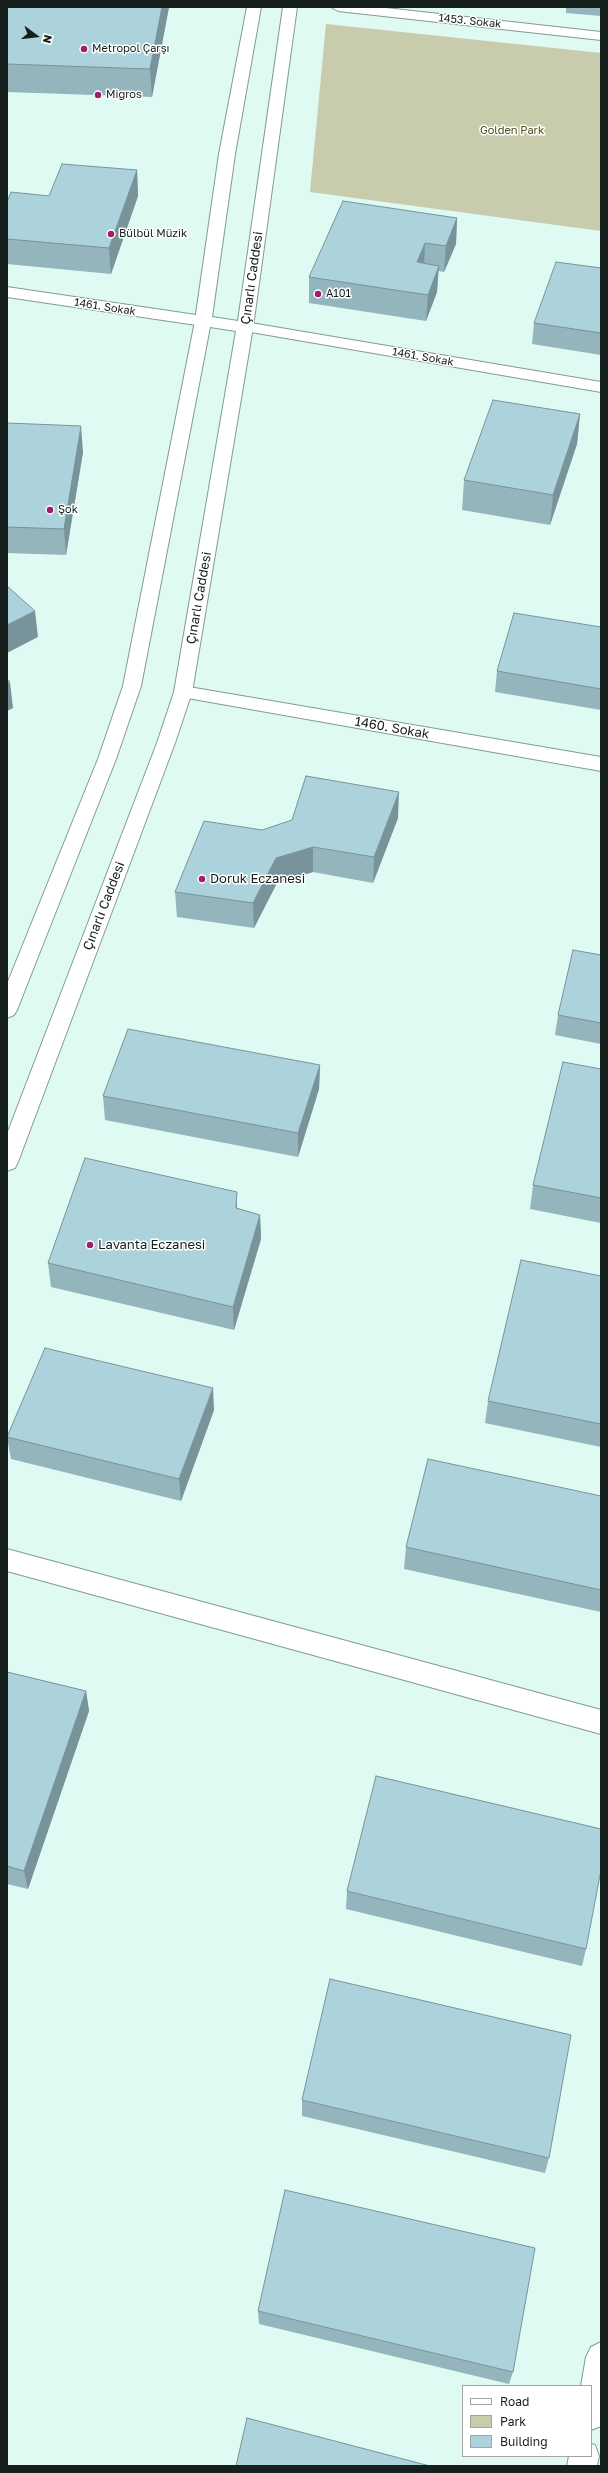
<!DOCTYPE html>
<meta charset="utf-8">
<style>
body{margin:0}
#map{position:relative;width:608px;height:2473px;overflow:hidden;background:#dffaf3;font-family:"Golos Text",sans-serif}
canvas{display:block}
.frame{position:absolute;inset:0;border:8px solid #151f1c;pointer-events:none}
.legend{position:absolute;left:462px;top:2385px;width:130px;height:72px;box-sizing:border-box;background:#fff;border:1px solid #a1a5a4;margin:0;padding:5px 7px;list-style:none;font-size:12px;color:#151f1c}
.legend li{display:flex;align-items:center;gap:8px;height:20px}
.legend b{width:20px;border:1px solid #a1a5a4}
.north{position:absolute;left:16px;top:16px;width:40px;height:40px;-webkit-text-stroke:3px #fff;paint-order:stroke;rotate:105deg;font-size:11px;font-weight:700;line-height:16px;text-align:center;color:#151f1c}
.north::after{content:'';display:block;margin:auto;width:14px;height:18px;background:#151f1c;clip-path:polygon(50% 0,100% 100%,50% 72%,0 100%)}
</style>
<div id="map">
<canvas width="608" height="2473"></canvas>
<div class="frame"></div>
<ul class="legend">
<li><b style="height:5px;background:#fff"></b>Road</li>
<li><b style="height:11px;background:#c8cbac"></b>Park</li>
<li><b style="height:11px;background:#acd2db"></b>Building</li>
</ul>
<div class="north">N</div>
</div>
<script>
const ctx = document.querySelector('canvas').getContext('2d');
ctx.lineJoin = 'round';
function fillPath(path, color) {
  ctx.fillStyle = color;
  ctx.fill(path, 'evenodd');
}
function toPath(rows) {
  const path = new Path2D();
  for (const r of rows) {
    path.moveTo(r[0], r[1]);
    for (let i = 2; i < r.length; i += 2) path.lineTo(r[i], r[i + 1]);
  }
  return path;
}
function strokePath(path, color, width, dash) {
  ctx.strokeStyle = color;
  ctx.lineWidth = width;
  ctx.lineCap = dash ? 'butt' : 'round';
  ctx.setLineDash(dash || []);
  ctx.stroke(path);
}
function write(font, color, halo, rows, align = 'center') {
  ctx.font = font + ' "Golos Text",sans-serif';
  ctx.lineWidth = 3;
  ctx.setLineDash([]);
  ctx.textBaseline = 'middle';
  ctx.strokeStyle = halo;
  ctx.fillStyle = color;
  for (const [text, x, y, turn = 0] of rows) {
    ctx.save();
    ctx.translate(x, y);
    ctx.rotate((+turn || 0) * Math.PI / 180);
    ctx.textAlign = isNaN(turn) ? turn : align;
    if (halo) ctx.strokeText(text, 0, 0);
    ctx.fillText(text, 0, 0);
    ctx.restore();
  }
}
const green = toPath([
 [326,24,601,53,601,231,310,192]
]);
const minor = toPath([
 [331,7,377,7,601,32,601,40,338,11,331,7],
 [7,287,203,316,211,321,203,326,7,297,7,287],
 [245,322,601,382,601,392,239,330,237,327,239,324,245,322],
 [183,686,601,757,601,771,176,696,174,692,176,688,183,686],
 [7,1549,601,1710,601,1734,7,1571,7,1549],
 [601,2342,601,2426,591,2430,591,2386,581,2386,586,2357,591,2347,601,2342],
 [591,2444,595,2445,599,2456,597,2466,567,2466,569,2456,591,2456,591,2444]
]);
const major = toPath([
 [247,7,261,7,235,154,212,317,238,321,283,7,297,7,253,327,192,692,175,743,18,1162,15,1168,7,1171,7,1134,157,743,174,692,236,331,210,327,141,686,116,759,17,1010,14,1015,7,1018,7,984,98,759,123,686,195,321,219,154,247,7]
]);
const wall = toPath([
 [7,7,169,7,152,97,7,92],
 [566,7,601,7,601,16,566,13],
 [137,170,138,196,111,274,7,264,7,202,49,196],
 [457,218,456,244,444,272,438,271,437,292,426,321,309,303,309,277],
 [601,268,601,355,532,344,534,323],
 [580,414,577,444,550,525,462,510,464,480],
 [7,423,83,452,66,555,7,553],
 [601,627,601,710,495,692,497,671],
 [398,818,373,883,313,872,277,883,254,928,177,917,175,892,262,830],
 [601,955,601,1044,555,1035,558,1015],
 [320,1065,319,1089,298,1157,105,1120,103,1096],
 [601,1069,601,1223,530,1209,533,1185],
 [237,1208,260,1215,261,1239,234,1330,51,1287,48,1263],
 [601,1276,601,1447,485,1423,488,1401],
 [214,1410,181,1501,11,1459,7,1437],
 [601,1496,601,1612,404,1569,406,1547],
 [7,1672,86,1691,89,1711,28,1889,7,1884],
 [347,1891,586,1949,582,1966,346,1909],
 [302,2100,549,2158,545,2173,302,2116],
 [258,2311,513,2372,509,2384,259,2324]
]);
const shadedWall = toPath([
 [162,7,169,7,152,97,150,69],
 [137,170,138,196,111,274,109,248],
 [457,218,456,244,444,272,446,246],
 [425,243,424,269,417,262],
 [439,266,437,292,426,321,428,295],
 [580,414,577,444,550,525,553,495],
 [81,426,83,452,66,555,64,529],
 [35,611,38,637,7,653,7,625],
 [10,682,13,708,7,711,7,684],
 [399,792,398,818,373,883,374,857],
 [313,847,313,872,277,883,254,928,253,903,276,858],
 [320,1065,319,1089,298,1157,298,1133],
 [237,1192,237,1216,236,1208],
 [260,1215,261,1239,234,1330,233,1307],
 [213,1388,214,1410,181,1501,179,1479],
 [86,1691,89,1711,28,1889,24,1871],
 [7,1990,8,1994,7,1998]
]);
const building = toPath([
 [7,7,162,7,150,69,7,64,7,7],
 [62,164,137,170,109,248,7,239,7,202,11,192,49,196,62,164],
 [343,201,457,218,446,246,425,243,417,262,439,266,428,295,309,277,343,201],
 [556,262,601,268,601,333,534,323,556,262],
 [493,400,580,414,553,495,464,480,493,400],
 [7,423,81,426,64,529,7,527,7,423],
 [7,586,35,611,7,625,7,586],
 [514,613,601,627,601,689,497,671,514,613],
 [7,679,10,682,7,684,7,679],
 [306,776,399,792,374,857,313,847,276,858,253,903,175,892,204,821,262,830,292,820,306,776],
 [573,950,601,955,601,1023,558,1015,573,950],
 [128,1029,320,1065,298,1133,103,1096,128,1029],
 [563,1062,601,1069,601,1198,533,1185,563,1062],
 [85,1158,237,1192,236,1208,260,1215,233,1307,48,1263,85,1158],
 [521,1260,601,1276,601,1424,488,1401,521,1260],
 [45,1348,213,1388,179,1479,7,1437,45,1348],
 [428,1459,601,1496,601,1590,406,1547,428,1459],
 [7,1672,86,1691,24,1871,7,1866,7,1672],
 [376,1776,601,1829,601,1870,586,1949,347,1891,376,1776],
 [330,1979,571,2035,549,2158,302,2100,330,1979],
 [285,2190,535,2248,513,2372,258,2311,285,2190],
 [247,2418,430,2466,236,2466,247,2418]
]);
const markers = [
 [84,49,4,"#a21d6b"],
 [98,95,4,"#a21d6b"],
 [111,234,4,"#a21d6b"],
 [318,294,4,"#a21d6b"],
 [50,510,4,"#a21d6b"],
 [202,879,4,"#a21d6b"],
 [90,1245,4,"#a21d6b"]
];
const farStreetnames = [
 ["1453. Sokak",470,21,6],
 ["1461. Sokak",105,307,9],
 ["1461. Sokak",423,357,10]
];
const farPoinames = [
 ["Metropol Çarşı",92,49],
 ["Migros",106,95],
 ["Bülbül Müzik",119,234],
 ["A101",326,294],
 ["Şok",58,510]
];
const farParknames = [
 ["Golden Park",512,131]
];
const streetNames = [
 ["Çınarlı Caddesi",252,278,-82],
 ["Çınarlı Caddesi",199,598,-80],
 ["1460. Sokak",392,728,10],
 ["Çınarlı Caddesi",104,906,-69]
];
const poiNames = [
 ["Doruk Eczanesi",210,879],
 ["Lavanta Eczanesi",98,1245]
];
fillPath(green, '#c8cbac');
strokePath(minor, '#829b95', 2);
strokePath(major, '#829b95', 2);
fillPath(minor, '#fff');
fillPath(major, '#fff');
fillPath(wall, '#94b5bc');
fillPath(shadedWall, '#789399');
fillPath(building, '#acd2db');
strokePath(building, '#789399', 1);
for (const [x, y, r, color] of markers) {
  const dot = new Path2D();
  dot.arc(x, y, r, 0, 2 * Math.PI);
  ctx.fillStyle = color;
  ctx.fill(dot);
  strokePath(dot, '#fff', 1.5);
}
write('11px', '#151f1c', '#fff', farStreetnames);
write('11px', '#151f1c', '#fff', farPoinames, 'left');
write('11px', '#4d4e1b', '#fff', farParknames);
write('13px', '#151f1c', '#fff', streetNames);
write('13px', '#151f1c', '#fff', poiNames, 'left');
</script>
